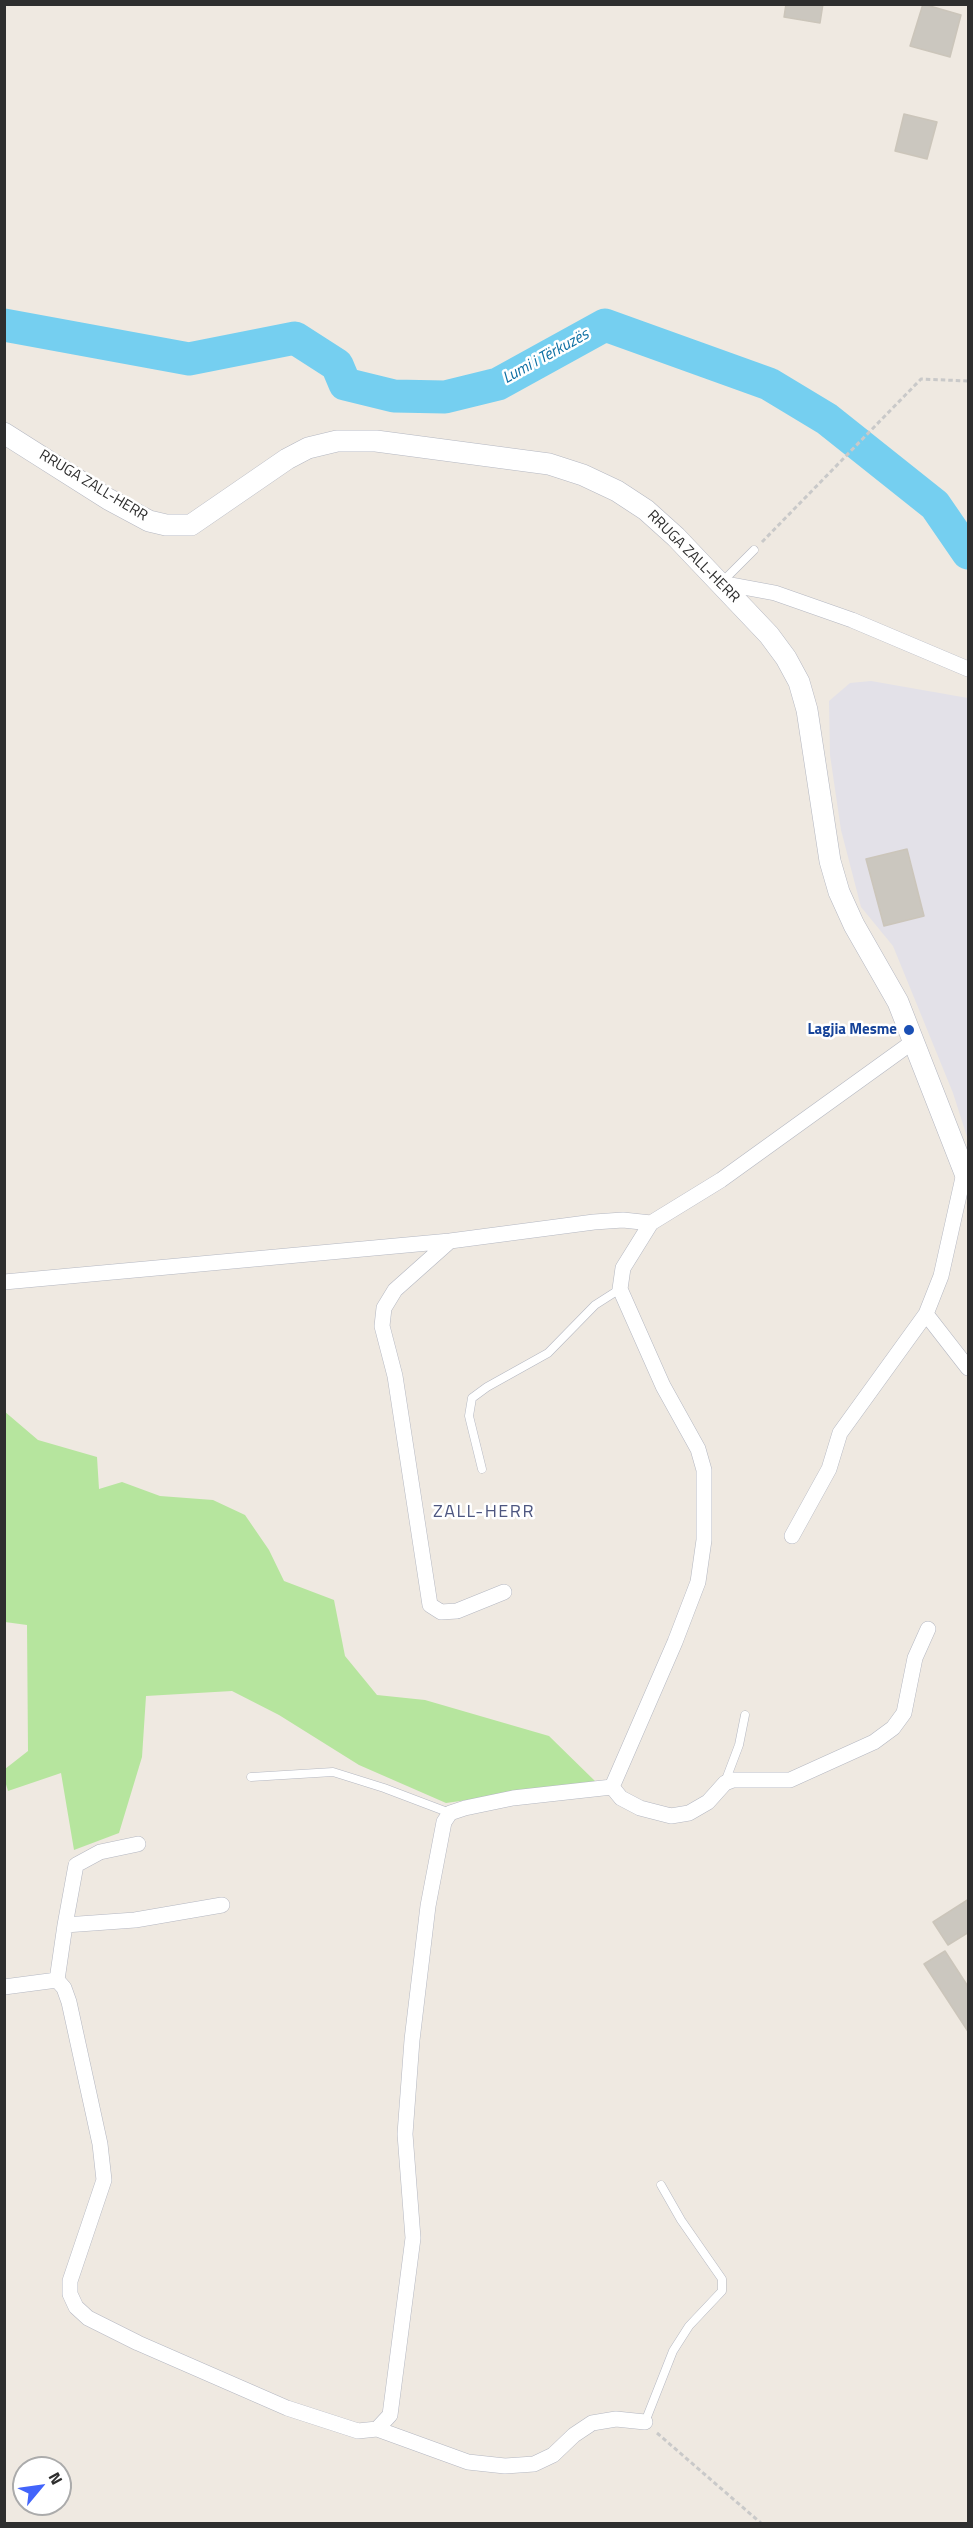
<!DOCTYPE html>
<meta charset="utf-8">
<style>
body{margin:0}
#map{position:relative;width:973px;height:2528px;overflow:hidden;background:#efe9e1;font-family:"Titillium Web",sans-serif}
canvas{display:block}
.frame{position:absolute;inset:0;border:6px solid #2e2e2e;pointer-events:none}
.north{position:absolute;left:12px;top:2456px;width:60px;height:60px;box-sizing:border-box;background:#fff;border:2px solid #ababab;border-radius:50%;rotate:61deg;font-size:16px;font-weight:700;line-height:24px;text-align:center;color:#2e2e2e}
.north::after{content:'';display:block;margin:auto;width:21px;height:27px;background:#4264fb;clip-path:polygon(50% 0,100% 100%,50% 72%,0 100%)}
</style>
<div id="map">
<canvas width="973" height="2528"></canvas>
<div class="frame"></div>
<div class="north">N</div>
</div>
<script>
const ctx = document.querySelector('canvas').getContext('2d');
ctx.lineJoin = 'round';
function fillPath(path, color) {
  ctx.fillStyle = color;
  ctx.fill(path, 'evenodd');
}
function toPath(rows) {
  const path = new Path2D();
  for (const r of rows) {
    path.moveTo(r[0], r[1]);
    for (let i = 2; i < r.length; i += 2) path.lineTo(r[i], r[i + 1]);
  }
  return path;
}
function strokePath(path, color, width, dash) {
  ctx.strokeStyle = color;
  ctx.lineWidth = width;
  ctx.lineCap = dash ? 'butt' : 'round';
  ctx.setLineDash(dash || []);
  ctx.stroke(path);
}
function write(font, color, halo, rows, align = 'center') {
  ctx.font = font + ' "Titillium Web",sans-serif';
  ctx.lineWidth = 5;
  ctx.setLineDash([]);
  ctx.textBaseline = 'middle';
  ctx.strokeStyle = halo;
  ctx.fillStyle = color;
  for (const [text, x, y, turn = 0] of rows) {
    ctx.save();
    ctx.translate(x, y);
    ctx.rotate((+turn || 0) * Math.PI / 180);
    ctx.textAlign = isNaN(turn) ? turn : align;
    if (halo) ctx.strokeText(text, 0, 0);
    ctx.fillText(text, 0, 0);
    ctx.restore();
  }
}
const industrial = toPath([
 [871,681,968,698,968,1140,953,1093,893,946,861,907,841,830,830,755,829,701,850,683]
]);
const green = toPath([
 [4,1411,38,1440,97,1457,99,1489,122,1482,160,1496,213,1500,245,1515,269,1550,284,1581,334,1600,345,1656,377,1695,425,1700,549,1736,596,1782,446,1803,359,1765,279,1715,232,1691,146,1696,142,1757,119,1833,74,1850,61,1773,8,1791,5,1781,5,1769,28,1751,27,1625,5,1622]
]);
const river = toPath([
 [4,325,189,359,295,338,337,365,345,384,394,396,445,397,498,384,605,325,769,384,827,419,935,505,968,553]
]);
const building = toPath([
 [786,4,823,4,820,23,784,17,786,4],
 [923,4,961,15,950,57,910,46,923,4],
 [904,114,937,122,927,159,895,151,904,114],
 [907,849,924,916,884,926,866,859,907,849],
 [969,1899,969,1932,948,1945,933,1922,969,1899],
 [945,1951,969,1988,969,2033,924,1964,945,1951]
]);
const path = toPath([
 [762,542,921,379,968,381],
 [657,2433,762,2524]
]);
const lane = toPath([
 [722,582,754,550],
 [482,1469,469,1416,472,1398,487,1387,548,1353,595,1305,620,1289],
 [251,1777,333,1772,384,1788,450,1813],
 [725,1782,739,1745,745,1715],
 [645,2422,673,2351,689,2326,722,2291,722,2279,681,2220,661,2185]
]);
const street = toPath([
 [721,583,775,593,852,620,968,669],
 [651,1223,623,1268,620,1289,663,1386,698,1449,704,1470,704,1540,698,1582,675,1642,612,1787,621,1798,640,1808,671,1816,689,1813,708,1802,725,1783,733,1780,790,1780,874,1742,893,1728,904,1713,915,1658,928,1629],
 [450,1241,395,1290,384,1308,382,1326,395,1376,430,1605,441,1612,457,1611,504,1592],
 [4,1282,450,1241,594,1222,623,1220,651,1223,721,1180,914,1041],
 [926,1314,968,1368],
 [792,1536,829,1469,840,1433,926,1314,941,1276,964,1173],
 [65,1925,76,1865,100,1852,138,1844],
 [57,1980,64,1988,69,2002,100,2144,104,2180,70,2281,70,2294,76,2307,88,2318,138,2343,287,2408,358,2431,377,2429,390,2415,413,2238,405,2134,412,2040,428,1906,444,1822,450,1813,465,1808,513,1798,612,1787],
 [4,1987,57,1980,65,1925,135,1920,222,1905],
 [377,2429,468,2462,505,2466,534,2464,553,2455,574,2435,592,2423,616,2419,645,2422]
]);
const secondary = toPath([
 [4,433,108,499,149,521,166,525,191,525,287,459,308,448,337,441,376,441,549,464,583,475,617,491,646,510,676,537,769,635,786,658,799,682,807,710,830,861,839,892,854,925,898,1002,968,1181]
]);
const markers = [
 [909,1030,6,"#1a4fb4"]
];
const streetNames = [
 ["RRUGA ZALL-HERR",93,486,31],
 ["RRUGA ZALL-HERR",693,557,45]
];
const transitNames = [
 ["Lagjia Mesme",897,1030]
];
const waterNames = [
 ["Lumi i Tërkuzës",546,357,-29]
];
const quarterNames = [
 ["ZALL-HERR",484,1513]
];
fillPath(industrial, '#e3e1e8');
fillPath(green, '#b6e59e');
strokePath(river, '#75cff0', 33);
fillPath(building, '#cbc7bf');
strokePath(building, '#cbc5ba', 1.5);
strokePath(lane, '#b4b7c1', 9);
strokePath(street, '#b4b7c1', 16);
strokePath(secondary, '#b4b7c1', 22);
strokePath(path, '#c9c9c9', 3, [4.5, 3]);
strokePath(lane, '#fff', 8);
strokePath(street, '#fff', 15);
strokePath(secondary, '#fff', 21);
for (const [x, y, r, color] of markers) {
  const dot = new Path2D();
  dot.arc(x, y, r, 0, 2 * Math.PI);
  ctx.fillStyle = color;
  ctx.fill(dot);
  strokePath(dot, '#fff', 2);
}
write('15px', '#2e2e2e', '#fff', streetNames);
write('bold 15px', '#164399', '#fff', transitNames, 'right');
write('italic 16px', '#0d6fa3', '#fff', waterNames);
ctx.letterSpacing = '1.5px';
write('18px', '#4d5680', '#fff', quarterNames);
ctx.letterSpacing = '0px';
</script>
